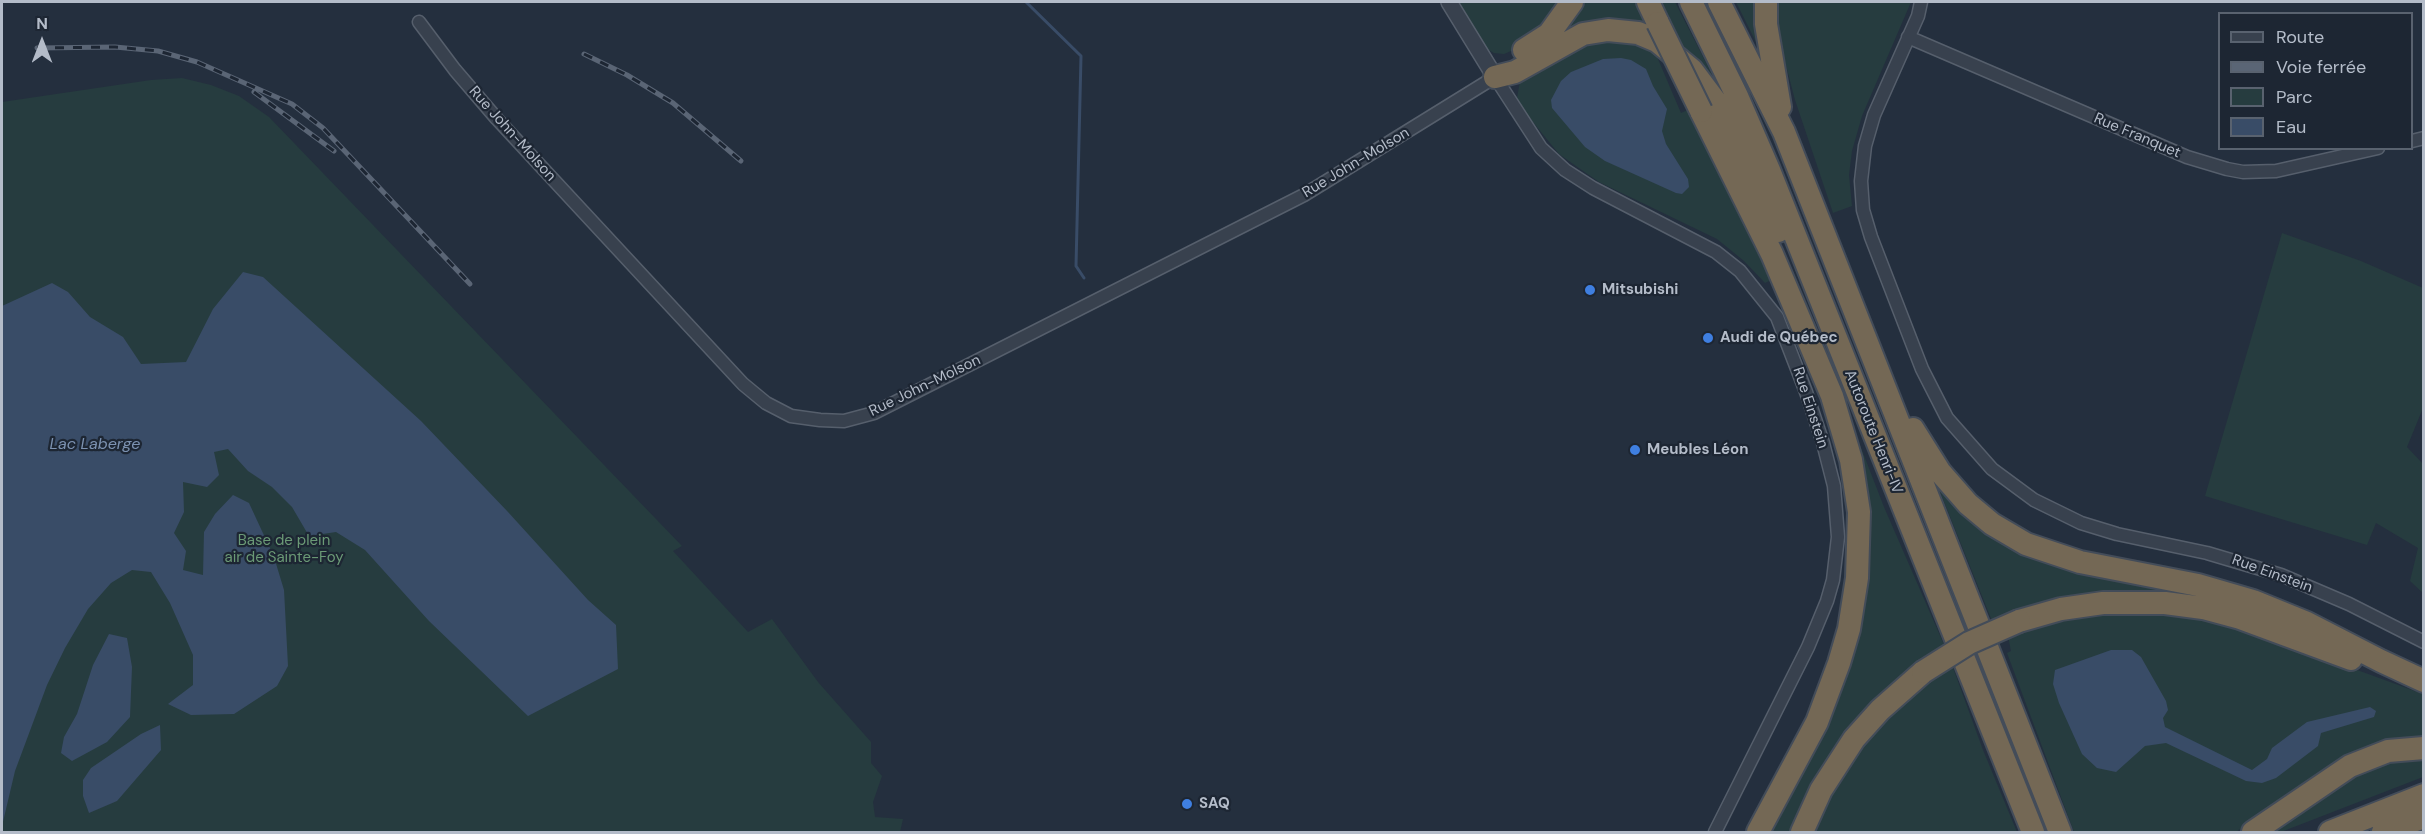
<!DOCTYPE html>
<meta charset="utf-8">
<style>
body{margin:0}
#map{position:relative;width:2425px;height:834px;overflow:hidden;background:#242f3e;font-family:"DM Sans",sans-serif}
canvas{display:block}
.frame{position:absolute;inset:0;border:3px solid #b4bcc9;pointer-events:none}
.legend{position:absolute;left:2218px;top:12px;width:195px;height:138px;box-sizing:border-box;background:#1d2633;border:2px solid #59626f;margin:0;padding:8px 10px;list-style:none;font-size:18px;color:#b4bcc9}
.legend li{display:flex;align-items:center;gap:12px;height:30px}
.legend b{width:30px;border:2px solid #59626f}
.north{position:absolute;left:12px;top:12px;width:60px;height:60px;-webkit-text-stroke:4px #1d2633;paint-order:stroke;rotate:0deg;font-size:16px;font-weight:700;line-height:24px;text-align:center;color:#b4bcc9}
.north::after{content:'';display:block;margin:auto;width:21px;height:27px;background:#b4bcc9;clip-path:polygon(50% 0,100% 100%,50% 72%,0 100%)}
</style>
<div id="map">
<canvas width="2425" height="834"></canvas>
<div class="frame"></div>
<ul class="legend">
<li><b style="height:8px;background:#38414e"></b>Route</li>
<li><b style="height:8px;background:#5a6575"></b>Voie ferrée</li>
<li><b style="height:16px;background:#263c3f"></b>Parc</li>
<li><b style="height:16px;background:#394c67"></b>Eau</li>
</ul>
<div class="north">N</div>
</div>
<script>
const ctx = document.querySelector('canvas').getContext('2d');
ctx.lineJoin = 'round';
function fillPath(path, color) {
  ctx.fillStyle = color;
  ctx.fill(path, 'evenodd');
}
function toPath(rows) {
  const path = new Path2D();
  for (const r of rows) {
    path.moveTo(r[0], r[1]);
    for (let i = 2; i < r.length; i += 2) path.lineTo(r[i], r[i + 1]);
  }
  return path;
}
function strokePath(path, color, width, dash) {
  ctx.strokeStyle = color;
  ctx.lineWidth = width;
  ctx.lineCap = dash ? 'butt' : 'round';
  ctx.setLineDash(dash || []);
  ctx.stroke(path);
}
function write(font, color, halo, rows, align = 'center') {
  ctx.font = font + ' "DM Sans",sans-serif';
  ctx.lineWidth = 4.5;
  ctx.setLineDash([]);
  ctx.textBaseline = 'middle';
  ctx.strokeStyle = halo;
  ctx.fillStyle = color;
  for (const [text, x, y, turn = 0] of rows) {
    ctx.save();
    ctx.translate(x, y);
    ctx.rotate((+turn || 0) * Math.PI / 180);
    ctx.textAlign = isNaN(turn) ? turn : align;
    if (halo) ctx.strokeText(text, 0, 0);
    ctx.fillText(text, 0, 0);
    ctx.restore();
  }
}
const green = toPath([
 [1459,2,1565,2,1538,34,1511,51,1504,54,1494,53,1487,49],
 [1580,2,1639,2,1654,34,1578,30,1559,32],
 [1658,2,1675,2,1721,92,1680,50],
 [1736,2,1760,2,1763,44,1758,46],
 [1777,2,1911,2,1862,116,1852,151,1849,175,1852,206,1833,213,1795,100,1777,31],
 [1629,39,1655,52,1681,113,1692,108,1773,279,1765,283,1744,261,1717,239,1599,182,1576,166,1559,154,1519,105,1517,98,1520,81,1590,40],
 [182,78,211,85,239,96,269,117,682,546,673,551,748,632,772,619,818,682,871,742,871,763,882,776,873,802,875,817,903,819,900,832,2,832,2,102,151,80],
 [2282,233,2361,261,2423,288,2423,408,2407,447,2423,464,2423,593,2410,581,2418,548,2376,523,2367,545,2205,496],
 [1853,427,1884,507,1945,647,1921,662,1792,832,1765,832,1851,656,1851,428],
 [1942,485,1989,532,2204,594,2194,598,1992,621,1938,487],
 [2128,613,2169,614,2218,622,2253,632,2423,694,2423,739,2386,741,2362,749,2337,761,2236,832,2074,832,2007,653,2011,651,2008,636,2037,626,2080,617],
 [1952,665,1983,750,2017,832,1813,832,1838,780,1866,741,1890,714,1919,688],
 [2423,758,2423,777,2281,832,2264,832,2316,795,2378,763]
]);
const water = toPath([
 [1621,58,1631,60,1646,69,1653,86,1667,109,1662,131,1666,144,1688,179,1689,187,1682,194,1676,193,1605,161,1585,147,1552,108,1551,100,1561,81,1571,72,1603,59],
 [243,272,263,277,421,421,508,512,588,600,616,625,618,669,528,716,429,621,365,550,336,532,309,536,292,507,272,487,248,471,228,449,214,452,219,475,207,487,183,482,184,512,174,533,186,551,183,570,203,575,204,532,215,514,233,495,249,503,274,557,284,590,288,666,277,686,234,714,191,715,168,704,193,685,193,655,170,603,151,572,132,570,111,583,88,609,65,648,47,685,15,771,2,826,2,306,52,283,68,292,90,317,123,337,141,364,186,362,213,309],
 [109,634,127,638,132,667,130,717,107,742,72,761,61,753,64,737,77,714,93,665],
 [2111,650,2132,650,2141,657,2166,701,2168,710,2163,718,2165,727,2252,770,2267,759,2272,748,2307,722,2370,707,2376,711,2374,717,2321,733,2318,746,2276,778,2262,783,2246,781,2166,743,2145,746,2116,772,2097,768,2082,754,2059,703,2053,684,2055,670],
 [160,725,161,750,117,801,89,813,83,796,83,780,91,768,141,734]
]);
const stream = toPath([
 [1026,2,1081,56,1076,266,1084,278]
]);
const minor = toPath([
 [1921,2,1918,16,1874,115,1865,146,1861,181,1863,210,1871,237,1922,369,1947,418,1992,469,2034,500,2081,523,2117,534,2207,553,2281,575,2349,604,2424,642],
 [419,22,455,70,497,119,743,384,766,403,791,416,820,420,844,421,874,413,1304,195,1495,77,1541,148,1565,170,1593,188,1716,252,1740,271,1777,317,1806,392,1823,443,1834,486,1838,537,1833,580,1827,601,1808,647,1715,832],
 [1908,37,2187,157,2227,169,2243,172,2276,171,2378,148],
 [2412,141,2424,138]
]);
const tertiary = toPath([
 [1449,2,1495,77]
]);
const motorway = toPath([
 [1648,2,1658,23],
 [1691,2,1737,96,1769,170,2033,832],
 [1719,2,1784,132,2060,832],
 [1766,2,1766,24,1780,107],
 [1524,50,1549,34,1572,2],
 [1495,77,1515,72,1583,34,1608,30,1638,33,1657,41,1692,70,1716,102,1778,231],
 [1701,111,1772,254,1832,396,1851,460,1859,512,1857,578,1849,629,1839,663,1817,722,1758,832],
 [1913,429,1940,472,1968,504,1992,524,2026,544,2080,562,2198,585,2253,601,2307,623,2381,661,2424,681],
 [2019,621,2061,609,2103,603,2165,603,2203,608,2240,618,2351,659],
 [1802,832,1821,790,1854,739,1880,710,1923,672],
 [2253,832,2350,766,2388,751,2424,748],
 [2330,832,2424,795],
 [2383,832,2424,817]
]);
const rail = toPath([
 [37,48,115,47,158,51,197,62,292,104,323,128,470,284],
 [584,54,627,75,673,103,741,161],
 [254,92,334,151]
]);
const motorwayBridge = toPath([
 [1658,23,1701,111],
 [1923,672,1969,643,2019,621]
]);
const markers = [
 [1590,290,6,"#3f7fe0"],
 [1708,338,6,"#3f7fe0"],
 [1635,450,6,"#3f7fe0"],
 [1187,804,6,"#3f7fe0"]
];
const streetNames = [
 ["Rue John-Molson",512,134,48],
 ["Rue Franquet",2137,136,23],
 ["Rue John-Molson",1356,163,-31],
 ["Rue John-Molson",925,386,-26],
 ["Rue Einstein",1810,408,72],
 ["Autoroute Henri-IV",1873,432,68],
 ["Rue Einstein",2272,574,20]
];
const poiNames = [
 ["Mitsubishi",1602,290],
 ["Audi de Québec",1720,338],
 ["Meubles Léon",1647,450],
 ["SAQ",1199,804]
];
const parkNames = [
 ["Base de plein",284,541],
 ["air de Sainte-Foy",284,558]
];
const waterNames = [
 ["Lac Laberge",95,445]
];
fillPath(green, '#263c3f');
fillPath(water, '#394c67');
strokePath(stream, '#394c67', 3);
strokePath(minor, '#565f6c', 15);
strokePath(tertiary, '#565f6c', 18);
strokePath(motorway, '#434c59', 26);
strokePath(minor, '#38414e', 12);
strokePath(tertiary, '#38414e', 15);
strokePath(motorway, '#746855', 22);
strokePath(rail, '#5a6575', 5);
strokePath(rail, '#1d2633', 3, [9]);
strokePath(motorwayBridge, '#434c59', 26, []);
strokePath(motorwayBridge, '#746855', 22);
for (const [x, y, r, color] of markers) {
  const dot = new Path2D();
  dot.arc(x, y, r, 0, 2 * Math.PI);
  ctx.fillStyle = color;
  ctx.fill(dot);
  strokePath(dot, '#1d2633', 2);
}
write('15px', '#b4bcc9', '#1d2633', streetNames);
write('bold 15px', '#b4bcc9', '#1d2633', poiNames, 'left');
write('15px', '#6b9a76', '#1d2633', parkNames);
write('italic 16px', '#7c92b1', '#1d2633', waterNames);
</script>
